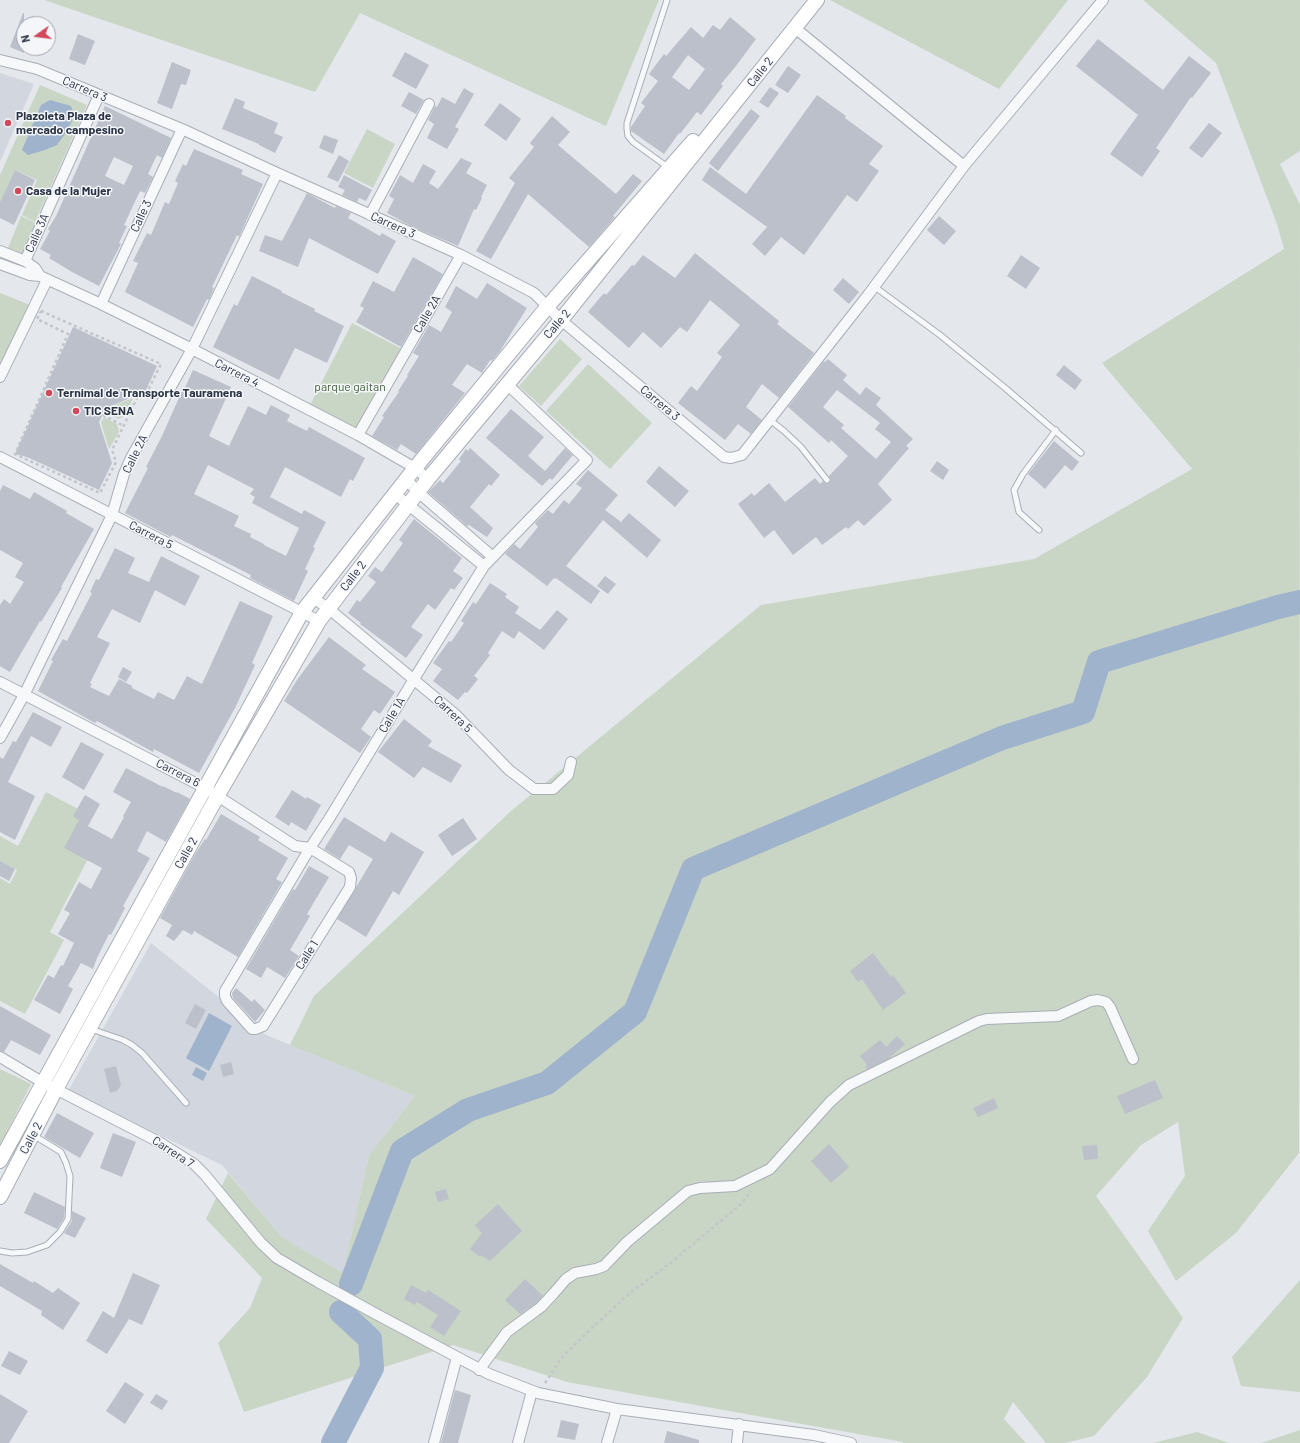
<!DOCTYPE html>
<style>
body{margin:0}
#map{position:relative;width:1300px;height:1443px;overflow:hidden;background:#e4e7ec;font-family:Barlow,sans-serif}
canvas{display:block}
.north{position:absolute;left:16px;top:16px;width:40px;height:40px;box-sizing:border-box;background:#f4f6f9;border:1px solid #a4a8b1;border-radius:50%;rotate:256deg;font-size:11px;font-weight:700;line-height:16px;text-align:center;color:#2b3445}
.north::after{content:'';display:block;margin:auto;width:14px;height:18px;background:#d1495b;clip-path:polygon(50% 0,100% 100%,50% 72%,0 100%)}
</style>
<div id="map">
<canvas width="1300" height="1443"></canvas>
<div class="north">N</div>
</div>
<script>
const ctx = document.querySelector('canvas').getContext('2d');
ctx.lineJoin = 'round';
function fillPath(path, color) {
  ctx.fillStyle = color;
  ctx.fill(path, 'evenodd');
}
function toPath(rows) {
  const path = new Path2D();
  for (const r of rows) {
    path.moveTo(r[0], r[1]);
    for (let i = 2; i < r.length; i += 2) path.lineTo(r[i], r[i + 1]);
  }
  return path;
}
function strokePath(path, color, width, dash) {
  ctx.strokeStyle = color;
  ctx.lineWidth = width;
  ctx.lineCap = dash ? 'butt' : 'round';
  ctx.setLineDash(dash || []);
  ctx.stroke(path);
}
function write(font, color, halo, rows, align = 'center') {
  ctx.font = font + ' Barlow,sans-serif';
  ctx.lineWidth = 3;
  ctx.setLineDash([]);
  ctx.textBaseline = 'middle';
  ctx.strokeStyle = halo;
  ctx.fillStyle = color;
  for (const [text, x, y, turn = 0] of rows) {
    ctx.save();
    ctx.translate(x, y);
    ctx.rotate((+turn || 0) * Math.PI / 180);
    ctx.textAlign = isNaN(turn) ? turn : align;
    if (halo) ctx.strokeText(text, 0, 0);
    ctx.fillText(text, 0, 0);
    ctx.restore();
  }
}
const built = toPath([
 [0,73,34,84,0,162],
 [151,943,266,1035,415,1096,369,1155,343,1273,282,1237,222,1165,68,1091]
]);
const green = toPath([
 [44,0,659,0,606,126,360,13,315,92],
 [830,0,1068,0,999,89],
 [1143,0,1300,0,1300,151,1280,164,1300,205,1299,1153,1236,1233,1176,1281,1148,1231,1185,1176,1178,1122,1141,1145,1096,1196,1183,1318,1147,1377,1094,1436,1065,1443,1046,1443,1013,1402,1004,1419,1026,1443,903,1443,903,1442,567,1382,453,1345,244,1412,218,1343,250,1308,262,1278,206,1219,228,1173,282,1237,343,1273,369,1155,415,1096,290,1045,314,996,511,811,761,605,1034,559,1192,469,1102,363,1284,249,1277,224,1216,63],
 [40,85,87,105,35,222,22,215,37,180,15,170,0,202,0,175],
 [367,129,395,144,373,188,344,173],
 [21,216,36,223,23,254,8,248],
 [0,293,30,305,0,366],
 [352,323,402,349,359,431,310,405],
 [560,339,582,359,541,406,519,386],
 [588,364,652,423,610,469,546,411],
 [133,398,126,415,119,419,105,413,107,408],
 [104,417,117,424,119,432,109,449,101,423],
 [46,792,84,812,90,855,50,932,64,940,25,1014,0,1001,0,878,10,884,17,870,0,861,0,836,18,846],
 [0,1069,31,1084,0,1146],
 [1300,1280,1300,1392,1241,1386,1232,1357],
 [1300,1430,1300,1443,1261,1443],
 [1197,1432,1229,1443,1153,1443]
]);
const water = toPath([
 [50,100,71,106,73,112,72,121,67,131,57,145,45,150,28,155,22,150,41,105],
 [209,1013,232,1026,209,1071,186,1058],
 [196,1067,207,1073,203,1081,192,1075]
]);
const river = toPath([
 [351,1284,402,1151,468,1110,547,1083,635,1012,693,869,1002,738,1083,712,1099,662,1278,607,1300,602],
 [333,1443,372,1368,370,1339,341,1312]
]);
const building = toPath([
 [23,13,24,13,24,53,10,47],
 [730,17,756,39,736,66,721,84,723,86,701,115,697,112,680,134,679,133,664,154,631,131,631,127,645,106,641,103,658,81,649,74,664,54,666,56,691,27,703,38,713,25,720,30],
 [688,55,705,69,689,90,672,77],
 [78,34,95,41,85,65,69,59],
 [1098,39,1163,90,1189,56,1211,73,1192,98,1191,97,1156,148,1160,151,1142,177,1110,154,1138,115,1076,66],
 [405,52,429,65,416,89,392,76],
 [172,62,191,70,186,85,181,84,172,109,157,103],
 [788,66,801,75,788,93,775,85],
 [770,87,779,93,768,108,759,102],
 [464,88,474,94,455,127,459,129,447,149,427,138,434,124,428,120,435,106,437,107,442,97,455,104],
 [409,92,424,100,416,114,401,106],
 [817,95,846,116,845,118,883,146,869,164,879,171,857,202,847,195,804,255,781,237,765,256,752,244,767,227,702,180,710,167,746,194],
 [235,98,245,102,243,108,278,123,274,133,283,137,275,153,259,145,259,144,222,129],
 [500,103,521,119,506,141,484,125],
 [105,106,171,138,162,158,157,155,148,174,153,177,145,193,140,191,124,225,127,226,119,243,121,244,99,286,72,272,49,258,51,255,40,249,50,231,48,229,56,216],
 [114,157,133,166,124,185,105,176],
 [751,109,760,116,718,171,709,163],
 [552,116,570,132,558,145,616,194,633,174,642,181,613,216,615,217,589,247,528,194,491,259,476,251,515,183,509,178,534,147,530,143],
 [1209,123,1222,133,1202,158,1189,148],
 [324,135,338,140,333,154,319,148],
 [194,149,243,170,241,174,263,184,239,237,237,235,212,287,214,288,209,300,207,299,193,327,125,292,138,263,133,261,147,233,151,235,165,202,169,204,178,183,175,181,183,164,186,166],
 [339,155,349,161,338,182,327,177],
 [461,158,472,163,466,173,487,185,481,197,482,198,476,210,474,209,458,246,411,226,387,213,394,199,389,196,400,175,413,183,423,164,436,171,429,183,438,189],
 [15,170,35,180,14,225,0,218,0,202],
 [344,175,372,190,366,201,359,198,357,202,342,195,345,190,338,187],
 [307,193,335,208,336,206,351,213,348,218,380,236,382,233,396,241,378,274,309,238,298,267,259,251,265,235,282,241],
 [939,216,956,231,944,245,927,230],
 [695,253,779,321,777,324,814,353,779,398,762,384,746,407,762,420,751,434,738,424,725,440,678,403,691,386,697,391,722,357,717,353,740,325,710,300,687,332,680,327,661,348,643,332,629,348,588,312,604,293,606,295,632,265,634,266,643,255,675,278],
 [1021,255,1040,268,1026,289,1007,276],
 [413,257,443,274,401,347,356,322,364,308,360,306,373,281,394,292],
 [252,276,282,291,281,292,315,309,314,311,344,326,327,363,295,348,279,380,213,347,234,304,237,306],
 [843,278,859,292,849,304,833,290],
 [487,283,527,308,500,351,492,361,490,360,482,373,467,364,452,385,465,393,416,454,401,444,397,450,372,436,384,417,382,416,399,392,398,391,408,376,407,375,419,356,413,353,429,325,441,332,452,312,445,307,456,286,477,299],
 [73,327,157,366,145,392,106,408,99,422,112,463,99,490,27,457,15,454],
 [828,359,847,375,843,380,860,395,866,387,881,398,876,405,913,439,906,446,909,448,878,484,892,500,864,526,858,520,848,529,846,527,822,545,816,537,793,555,774,530,764,538,738,504,752,493,754,496,769,483,785,502,815,478,820,484,823,481,826,484,829,483,831,480,829,476,848,456,831,440,829,443,788,407,824,361,825,362],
 [837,390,880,423,875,429,891,442,876,459,841,428,844,425,823,407],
 [1064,365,1082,380,1075,390,1056,375],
 [193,370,231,387,209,436,229,446,248,406,266,415,271,405,290,415,287,421,307,431,309,427,365,458,353,481,350,479,341,497,285,467,270,497,302,514,304,510,326,522,313,547,315,548,305,569,308,571,294,601,250,578,251,575,172,535,171,537,125,513,148,468,146,467,162,436,182,391,183,392],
 [208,465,254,489,250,494,255,497,252,503,299,528,286,556,264,545,264,544,250,537,251,534,234,526,239,516,194,494],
 [511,409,544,437,528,456,545,471,565,448,573,455,552,480,550,478,542,486,486,438],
 [1054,441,1079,462,1072,471,1065,465,1045,489,1028,474],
 [470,448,500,475,491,486,489,484,470,507,493,528,487,537,469,525,467,526,428,492,440,480,443,483,461,461,459,459,466,449,468,451],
 [937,461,949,470,943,480,930,471],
 [659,466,689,491,675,507,646,482],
 [588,470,618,495,605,510,621,522,629,513,661,540,647,558,603,520,566,566,600,591,591,604,556,578,556,579,554,578,547,586,505,554,514,544,520,549,538,527,535,523,548,510,553,514,564,500,569,504,582,488,576,484],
 [3,485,30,499,34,492,67,511,66,513,94,529,61,587,62,588,41,622,40,621,10,672,0,666,0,605,4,599,10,604,24,582,15,577,23,563,0,550,0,491],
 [414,519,462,558,453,571,463,578,454,590,451,588,435,610,428,604,411,627,423,635,406,658,360,624,361,623,348,613,357,600,360,602,376,582,368,576,375,567,382,572,403,543,399,540],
 [115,548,135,558,128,573,149,582,161,556,200,576,185,606,155,590,140,623,112,609,97,637,110,643,90,683,92,684,90,687,109,696,119,679,132,686,132,688,154,699,158,692,174,700,187,676,202,684,240,601,273,616,252,663,255,665,235,708,199,773,154,749,153,752,97,721,95,723,38,691,53,661,51,660,63,639,67,641,92,593,90,592,96,579,99,580],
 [605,576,616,584,608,594,597,586],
 [490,583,507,594,505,597,519,607,515,613,540,630,557,610,568,619,544,650,519,631,514,639,502,631,488,653,490,655,474,676,478,679,467,693,465,692,458,700,433,681,442,669,433,663,449,641,451,642,464,623,461,621,473,602,476,604],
 [329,637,366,665,362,669,395,692,380,714,374,710,361,729,371,737,360,753,284,701,297,680],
 [123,667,132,672,126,682,118,677],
 [33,712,62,727,51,747,31,736,8,782,35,796,15,840,0,832,0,757,3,759,13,741,16,742],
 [404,719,432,741,428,746,462,765,451,783,423,767,414,778,378,752],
 [81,742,104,754,84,790,62,777],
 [126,768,163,787,163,786,177,793,177,792,190,799,166,842,147,831,137,851,150,858,123,906,125,908,111,935,109,934,97,958,93,969,81,963,68,986,73,989,60,1014,34,1000,48,975,54,978,61,965,63,966,74,943,58,934,70,913,64,910,79,882,91,889,102,868,64,848,79,820,73,816,85,795,100,804,88,826,112,839,124,817,123,816,131,802,113,792],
 [292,790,306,799,307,797,321,805,306,831,291,822,289,826,275,817],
 [221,814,260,837,258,840,288,858,276,879,282,882,238,957,194,931,192,935,183,930,174,941,166,936,172,925,160,918,195,854,205,839,206,840],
 [344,817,385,842,391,832,424,852,399,895,393,891,366,937,337,919,373,859,349,845,340,859,324,849],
 [463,818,477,839,452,856,438,835],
 [0,861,15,869,9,881,0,876],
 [309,866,329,877,307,914,310,916,290,950,299,956,285,978,267,967,261,978,246,969,293,889,295,890],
 [873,953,891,977,893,975,906,993,883,1010,862,979,858,982,850,971],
 [236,988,252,1002,254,999,265,1010,255,1022,233,998,232,993],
 [195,1004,206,1010,196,1029,185,1023],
 [0,1006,51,1035,40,1055,11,1040,4,1052,0,1051],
 [897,1036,905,1044,888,1059,867,1069,865,1067,867,1065,860,1056,880,1040,886,1047],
 [231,1062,234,1074,223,1077,220,1065],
 [116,1066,121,1085,117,1091,110,1093,104,1069],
 [1155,1080,1163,1098,1125,1114,1117,1096],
 [994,1098,998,1108,978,1117,973,1108],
 [57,1113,94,1133,80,1158,44,1137],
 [113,1133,136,1142,122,1177,100,1168],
 [829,1144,849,1167,831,1183,811,1161],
 [1097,1145,1098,1159,1084,1160,1082,1146],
 [446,1189,449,1199,438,1202,435,1192],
 [34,1192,65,1207,64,1218,57,1229,24,1213],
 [498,1204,522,1231,490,1261,481,1255,480,1257,470,1249,482,1233,475,1225],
 [72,1211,86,1218,75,1238,64,1233,72,1221],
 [0,1264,33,1283,34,1281,53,1293,58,1288,80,1303,63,1330,41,1315,42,1311,0,1286],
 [133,1273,160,1285,142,1325,129,1319,107,1354,86,1341,103,1311,114,1318],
 [525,1279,543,1296,537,1302,520,1314,505,1300],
 [411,1285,426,1293,428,1290,461,1311,444,1336,430,1327,438,1315,417,1302,415,1305,404,1299],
 [9,1351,28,1361,20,1375,1,1366],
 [125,1382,144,1394,125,1424,106,1411],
 [455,1390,471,1395,458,1443,441,1443],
 [0,1394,28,1411,9,1443,0,1443],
 [156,1394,168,1401,162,1410,150,1403],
 [561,1420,579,1424,575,1440,557,1437],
 [667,1431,699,1440,699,1443,664,1443]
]);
const path = toPath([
 [41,311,161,364,145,396,137,398,112,450,116,462,100,493,15,454,68,334,37,319,41,311],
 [103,415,124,426],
 [545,1383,563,1356,594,1326,630,1293,673,1261,741,1204,751,1191]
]);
const lane = toPath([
 [667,0,627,123,627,129,628,136,633,142,669,168],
 [875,287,940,335,1004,387,1081,453],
 [770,420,784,431,801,447,827,480],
 [1039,530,1019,512,1014,490,1023,474,1056,430],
 [91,1029,123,1040,132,1045,142,1053,186,1103],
 [0,1251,12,1253,27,1252,47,1245,60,1232,68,1219,70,1176,66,1163,61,1152,33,1135]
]);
const street = toPath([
 [795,28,964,166],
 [0,60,37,69,182,129,277,173,461,255,534,293,561,320,724,457,731,458,742,455,868,295,964,166,1103,0],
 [370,215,429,104],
 [0,251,25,261,35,268,40,276],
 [25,261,99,95],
 [0,264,30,275,40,276,101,304,192,349,358,435,415,468,428,479],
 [101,304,182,129],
 [0,377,47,280],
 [358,435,461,255],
 [0,457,319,621],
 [406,479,418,492,493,557],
 [395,494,484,566],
 [313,598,328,608,455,714,509,770,534,789,553,789,568,775,571,762],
 [0,682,205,788,295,846,310,848,349,872,351,878,350,887,263,1026,256,1029,252,1029,227,1001,225,996,225,991,310,848,329,819,414,679,484,566,587,460,507,384],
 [0,738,24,695,112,515,124,474,131,458,192,349,277,173],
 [0,1057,42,1082,159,1142,194,1164,205,1175,261,1243,277,1258,318,1282,376,1314,489,1374,538,1393,617,1409,814,1435,851,1443],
 [479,1370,507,1332,541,1307,554,1293,566,1279,575,1273,596,1269,604,1266,627,1242,688,1191,700,1188,735,1186,770,1169,830,1102,849,1085,979,1021,987,1019,1058,1016,1091,1001,1098,1000,1106,1002,1110,1007,1133,1059],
 [434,1443,457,1357],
 [518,1443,532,1391],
 [607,1443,617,1409],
 [737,1443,739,1424]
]);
const secondary = toPath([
 [0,1161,302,612,415,468,548,306,693,141],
 [0,1197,56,1089,218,795,319,621,428,479,561,320,817,0]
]);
const markers = [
 [8,123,4,"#d1495b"],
 [18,191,4,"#d1495b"],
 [49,393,4,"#d1495b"],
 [76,411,4,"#d1495b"]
];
const streetNames = [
 ["Calle 2",760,72,-51],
 ["Carrera 3",85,89,23],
 ["Calle 3",141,216,-65],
 ["Carrera 3",393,225,24],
 ["Calle 3A",37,233,-66],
 ["Calle 2A",427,314,-60],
 ["Calle 2",557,324,-50],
 ["Carrera 4",237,373,27],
 ["Carrera 3",660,403,40],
 ["Calle 2A",135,454,-64],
 ["Carrera 5",151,535,27],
 ["Calle 2",353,576,-52],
 ["Carrera 5",453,714,43],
 ["Calle 1A",392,715,-59],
 ["Carrera 6",178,773,27],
 ["Calle 2",186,853,-61],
 ["Calle 1",307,955,-58],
 ["Calle 2",31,1138,-62],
 ["Carrera 7",173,1152,33]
];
const poiNames = [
 ["Plazoleta Plaza de",16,116],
 ["mercado campesino",16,130],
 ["Casa de la Mujer",26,191],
 ["Ternimal de Transporte Tauramena",57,393],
 ["TIC SENA",84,411]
];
const parkNames = [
 ["parque gaitan",350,387]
];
fillPath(built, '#d2d6de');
fillPath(green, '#c9d6c5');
fillPath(water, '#9fb4cc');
strokePath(river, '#9fb4cc', 24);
fillPath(building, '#bbc0ca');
strokePath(lane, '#a9aeb7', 7);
strokePath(street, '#a9aeb7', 12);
strokePath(secondary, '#a9aeb7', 16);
strokePath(path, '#c2c5cb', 2.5, [3, 3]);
strokePath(lane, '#f7f8fa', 5);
strokePath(street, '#f7f8fa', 10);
strokePath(secondary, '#fff', 14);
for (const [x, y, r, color] of markers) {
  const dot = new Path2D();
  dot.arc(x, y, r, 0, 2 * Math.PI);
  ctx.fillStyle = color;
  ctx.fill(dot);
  strokePath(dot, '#f4f6f9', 1.5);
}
write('12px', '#2b3445', '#f4f6f9', streetNames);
write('bold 12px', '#2b3445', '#f4f6f9', poiNames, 'left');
write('12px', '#3f6138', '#f4f6f9', parkNames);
</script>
